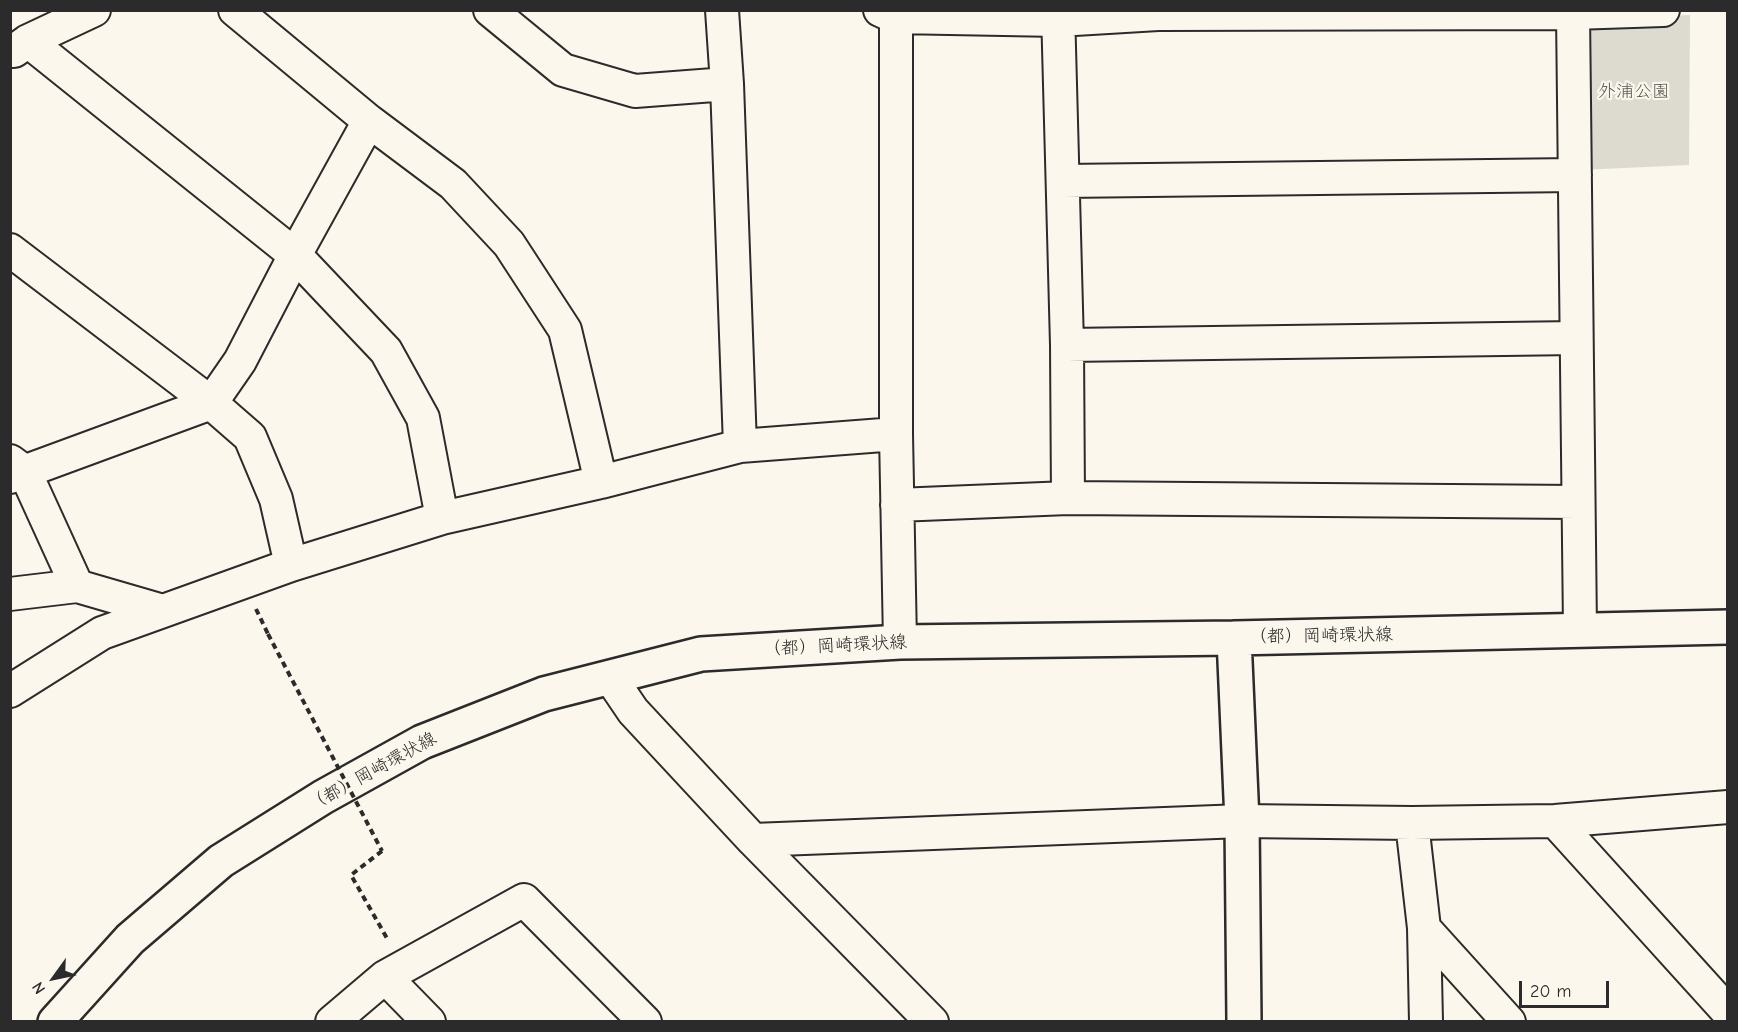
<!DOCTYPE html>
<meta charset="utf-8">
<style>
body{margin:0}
#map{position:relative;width:1738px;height:1032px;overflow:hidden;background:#fbf7ec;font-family:"Comic Neue",sans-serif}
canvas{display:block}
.frame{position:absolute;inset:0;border:12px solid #2b2b2b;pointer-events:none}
.north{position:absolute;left:24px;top:948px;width:60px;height:60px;-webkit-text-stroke:4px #fbf7ec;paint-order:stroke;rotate:237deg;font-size:16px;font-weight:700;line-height:24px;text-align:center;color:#2b2b2b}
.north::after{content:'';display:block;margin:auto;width:21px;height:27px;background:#2b2b2b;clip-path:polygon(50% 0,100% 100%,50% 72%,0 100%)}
.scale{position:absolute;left:1519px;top:981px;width:90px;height:27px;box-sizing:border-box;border:3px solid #2b2b2b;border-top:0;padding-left:8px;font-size:18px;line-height:21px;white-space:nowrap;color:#2b2b2b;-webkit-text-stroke:4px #fbf7ec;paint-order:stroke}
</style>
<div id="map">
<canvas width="1738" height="1032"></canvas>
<div class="frame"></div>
<div class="north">N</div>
<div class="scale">20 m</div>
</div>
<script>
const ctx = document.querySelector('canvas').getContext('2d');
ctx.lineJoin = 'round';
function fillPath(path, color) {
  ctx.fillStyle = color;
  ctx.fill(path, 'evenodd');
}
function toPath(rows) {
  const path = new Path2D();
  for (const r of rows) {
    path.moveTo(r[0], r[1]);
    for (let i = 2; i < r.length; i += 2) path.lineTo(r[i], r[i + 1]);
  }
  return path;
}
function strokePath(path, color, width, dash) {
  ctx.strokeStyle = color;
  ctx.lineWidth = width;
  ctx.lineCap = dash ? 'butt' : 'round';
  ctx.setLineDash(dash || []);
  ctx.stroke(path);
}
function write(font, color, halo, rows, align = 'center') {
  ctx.font = font + ' "Comic Neue","Klee One",sans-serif';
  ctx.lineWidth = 4.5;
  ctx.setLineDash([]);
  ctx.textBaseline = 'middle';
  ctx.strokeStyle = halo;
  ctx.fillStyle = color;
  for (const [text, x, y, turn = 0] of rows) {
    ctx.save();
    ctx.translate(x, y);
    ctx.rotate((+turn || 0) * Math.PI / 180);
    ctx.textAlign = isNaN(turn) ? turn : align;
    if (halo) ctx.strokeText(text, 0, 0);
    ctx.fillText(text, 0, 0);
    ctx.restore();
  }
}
const green = toPath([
 [1690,15,1689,165,1581,170,1578,19]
]);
const path = toPath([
 [256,609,268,634],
 [382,851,351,875,388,940]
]);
const minor = toPath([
 [235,10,369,121,453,184,509,244,565,330,601,482],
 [490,10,563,70,635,91,727,84],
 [722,10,727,84,740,446],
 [880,10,895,17,1058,20,1158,14,1573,13,1663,10],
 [896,10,896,434,900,642],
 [1058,10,1067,345,1068,498],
 [1573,13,1580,629],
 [28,41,295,255,386,351,423,418,442,518],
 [14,51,28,41,94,10],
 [1063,181,1575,175],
 [10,250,211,403,250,437,276,499,291,565],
 [1067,345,1576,338],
 [10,461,25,472,77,586],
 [10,477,211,403,240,361,295,255,369,121],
 [897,505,1068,498,1578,502],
 [10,594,77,586,163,611],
 [610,677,633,711,753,840,932,1022],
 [10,691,102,633,291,565,442,518,601,482,740,446,896,434],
 [1555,821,1728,1012],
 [1412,823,1424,928,1426,1022],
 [753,840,1242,821,1412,823,1555,821,1728,807],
 [1424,928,1509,1022],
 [385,977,429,1022],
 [332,1022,385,977,524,900,645,1022]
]);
const tertiary = toPath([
 [1234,638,1242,821,1244,1022],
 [55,1022,130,939,221,861,323,797,422,742,544,694,701,654,900,642,1234,638,1728,627]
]);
const pathBridge = toPath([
 [268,634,382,851]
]);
const parkNames = [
 ["外浦公園",1634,92]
];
const streetNames = [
 ["（都）岡崎環状線",1321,636,-1],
 ["（都）岡崎環状線",835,646,-3],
 ["（都）岡崎環状線",372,772,-29]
];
fillPath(green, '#dddad0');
strokePath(minor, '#2b2b2b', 36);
strokePath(tertiary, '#2b2b2b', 38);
strokePath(path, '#2b2b2b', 4, [6, 4.5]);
strokePath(minor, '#fbf7ec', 32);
strokePath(tertiary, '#fbf7ec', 33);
strokePath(pathBridge, '#2b2b2b', 4, [6, 4.5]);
write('18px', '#585754', '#fbf7ec', parkNames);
write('18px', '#2b2b2b', '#fbf7ec', streetNames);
</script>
